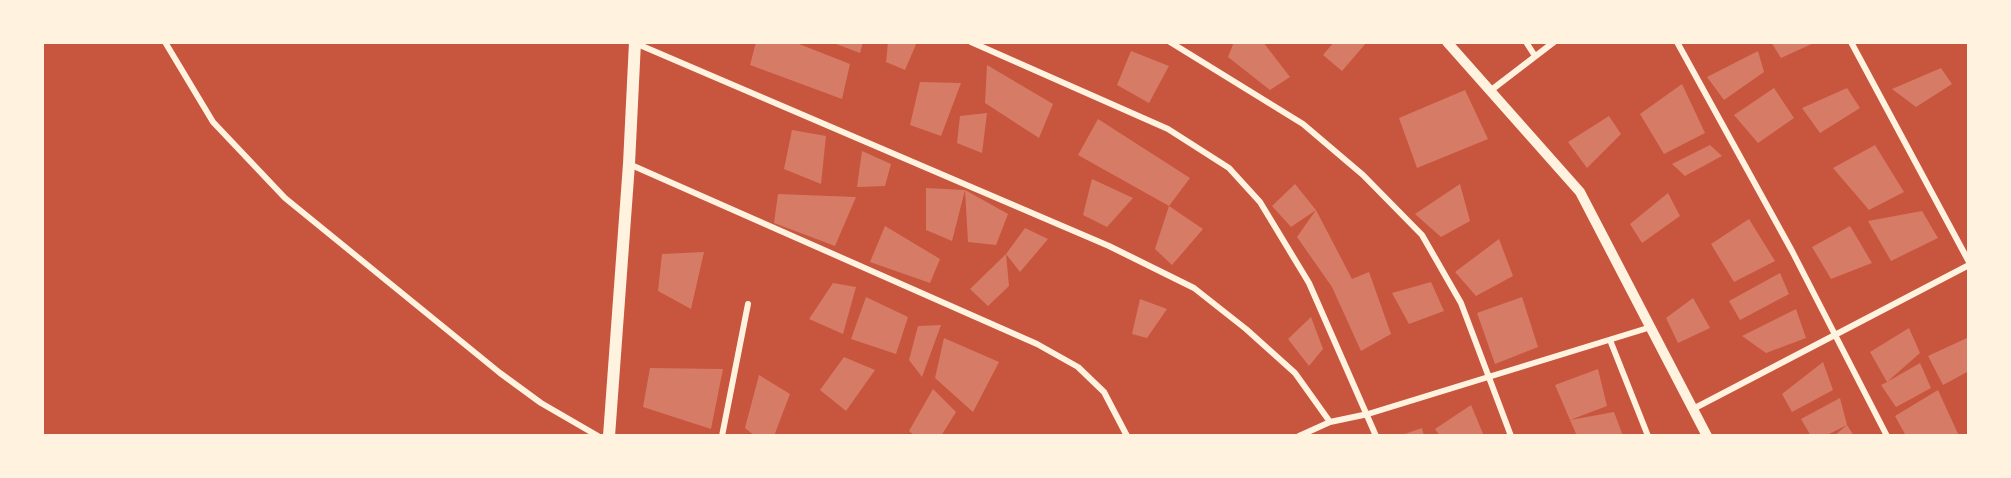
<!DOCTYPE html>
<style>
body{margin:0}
#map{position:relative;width:2011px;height:478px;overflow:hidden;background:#c8553d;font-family:Jost,sans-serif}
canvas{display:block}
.frame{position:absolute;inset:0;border:44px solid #fff3e0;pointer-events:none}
</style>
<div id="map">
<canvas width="2011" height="478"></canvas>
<div class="frame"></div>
</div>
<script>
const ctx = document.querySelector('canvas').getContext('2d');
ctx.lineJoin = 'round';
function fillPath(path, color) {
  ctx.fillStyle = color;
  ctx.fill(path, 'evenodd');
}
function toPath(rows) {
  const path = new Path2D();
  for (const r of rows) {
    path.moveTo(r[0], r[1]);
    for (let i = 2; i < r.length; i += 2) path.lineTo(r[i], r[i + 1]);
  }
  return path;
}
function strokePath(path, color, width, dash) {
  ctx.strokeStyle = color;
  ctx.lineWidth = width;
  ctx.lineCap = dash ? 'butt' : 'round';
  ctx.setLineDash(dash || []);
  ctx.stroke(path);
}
const building = toPath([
 [756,42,794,42,850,64,842,99,750,65],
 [831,42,863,42,860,53],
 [888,42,917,42,905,70,886,62],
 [1234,42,1263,42,1290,77,1270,90,1228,57],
 [1334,42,1367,42,1342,71,1323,55],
 [1771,42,1816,42,1781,58],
 [1131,51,1169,66,1149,103,1117,85],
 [1758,51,1764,72,1724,100,1707,77],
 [987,65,1053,104,1039,138,985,103],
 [1941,68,1952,84,1916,107,1892,89],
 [920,82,961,83,941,136,910,125],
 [1682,84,1705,133,1664,154,1640,114],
 [1774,88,1794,118,1758,143,1734,115],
 [1847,88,1860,108,1820,133,1802,108],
 [1465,90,1488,139,1417,168,1399,118],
 [987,113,982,153,957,143,960,116],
 [1609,116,1621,134,1587,168,1568,142],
 [1098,119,1190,178,1169,206,1078,155],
 [792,130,826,136,821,184,784,169],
 [1710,145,1722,156,1685,176,1672,164],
 [1875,145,1904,192,1869,210,1833,168],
 [862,151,891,164,885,186,857,187],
 [1092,179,1133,198,1107,227,1083,215],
 [1295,184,1316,210,1352,279,1369,272,1391,334,1361,351,1332,287,1297,237,1316,210,1291,227,1272,206],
 [1460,184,1470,221,1441,237,1415,214],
 [926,188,965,190,952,241,926,230],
 [965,190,1008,214,996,245,968,242],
 [1668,193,1680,216,1642,243,1630,224],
 [778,194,856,197,835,246,774,223],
 [1169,206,1203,229,1172,265,1155,249],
 [1922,211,1938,238,1891,261,1868,221],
 [1749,219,1775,261,1734,282,1711,244],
 [885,226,940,259,930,283,870,262],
 [1850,226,1872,263,1831,279,1812,247],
 [1025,228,1048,239,1020,272,1006,254],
 [1499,239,1513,276,1476,296,1455,272],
 [704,252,691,309,658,291,662,254],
 [1006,254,1009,286,988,306,970,289],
 [1780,273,1789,294,1740,320,1729,301],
 [1431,282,1444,311,1409,324,1392,293],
 [833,283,856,287,843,334,809,319],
 [866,297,908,317,896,354,851,339],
 [1522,297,1538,347,1495,364,1477,313],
 [1693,298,1710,328,1678,343,1666,318],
 [1140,299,1167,309,1147,338,1132,334],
 [1796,309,1806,338,1766,353,1742,336],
 [1311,317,1323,349,1309,366,1288,339],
 [941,325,922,377,909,360,918,326],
 [1909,328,1920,353,1887,382,1920,363,1931,388,1896,407,1881,385,1887,382,1870,352],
 [1969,337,1969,371,1943,385,1928,356],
 [944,338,999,362,973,412,935,378],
 [844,357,875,370,846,411,820,390],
 [1823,362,1833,390,1792,412,1782,394],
 [650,368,723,369,711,429,643,407],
 [1598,369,1607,406,1570,420,1555,385],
 [759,375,790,394,774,436,755,436,745,428],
 [933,389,956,412,941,436,915,436,909,431],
 [1938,390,1959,436,1906,436,1895,416],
 [1840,398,1847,425,1825,436,1811,436,1801,419],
 [1471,405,1484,436,1440,436,1435,429],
 [1614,412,1623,436,1577,436,1570,420],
 [1847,425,1854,436,1834,436],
 [1422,428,1424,436,1399,436]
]);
const minor = toPath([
 [165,42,213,122,285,198,500,373,541,403,598,436],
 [971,42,1168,129,1229,168,1260,202,1309,283,1376,436],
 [1170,42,1303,124,1363,175,1422,235,1461,303,1511,436],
 [1526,42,1535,56],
 [1677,42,1792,251,1887,436],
 [1851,42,1969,262],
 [635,43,1109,246,1194,288,1246,329,1295,373,1330,422],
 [1490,91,1554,42],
 [629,164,1037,344,1078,367,1104,392,1127,436],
 [1610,340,1648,436],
 [1693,409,1969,265],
 [722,436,748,304],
 [1299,436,1330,422,1368,414,1651,327]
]);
const tertiary = toPath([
 [1447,42,1580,192,1707,436]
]);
const secondary = toPath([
 [609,436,629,164,635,42]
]);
fillPath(building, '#d67c66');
strokePath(minor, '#fff3e0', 6);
strokePath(tertiary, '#fff3e0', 10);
strokePath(secondary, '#fff3e0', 12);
</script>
